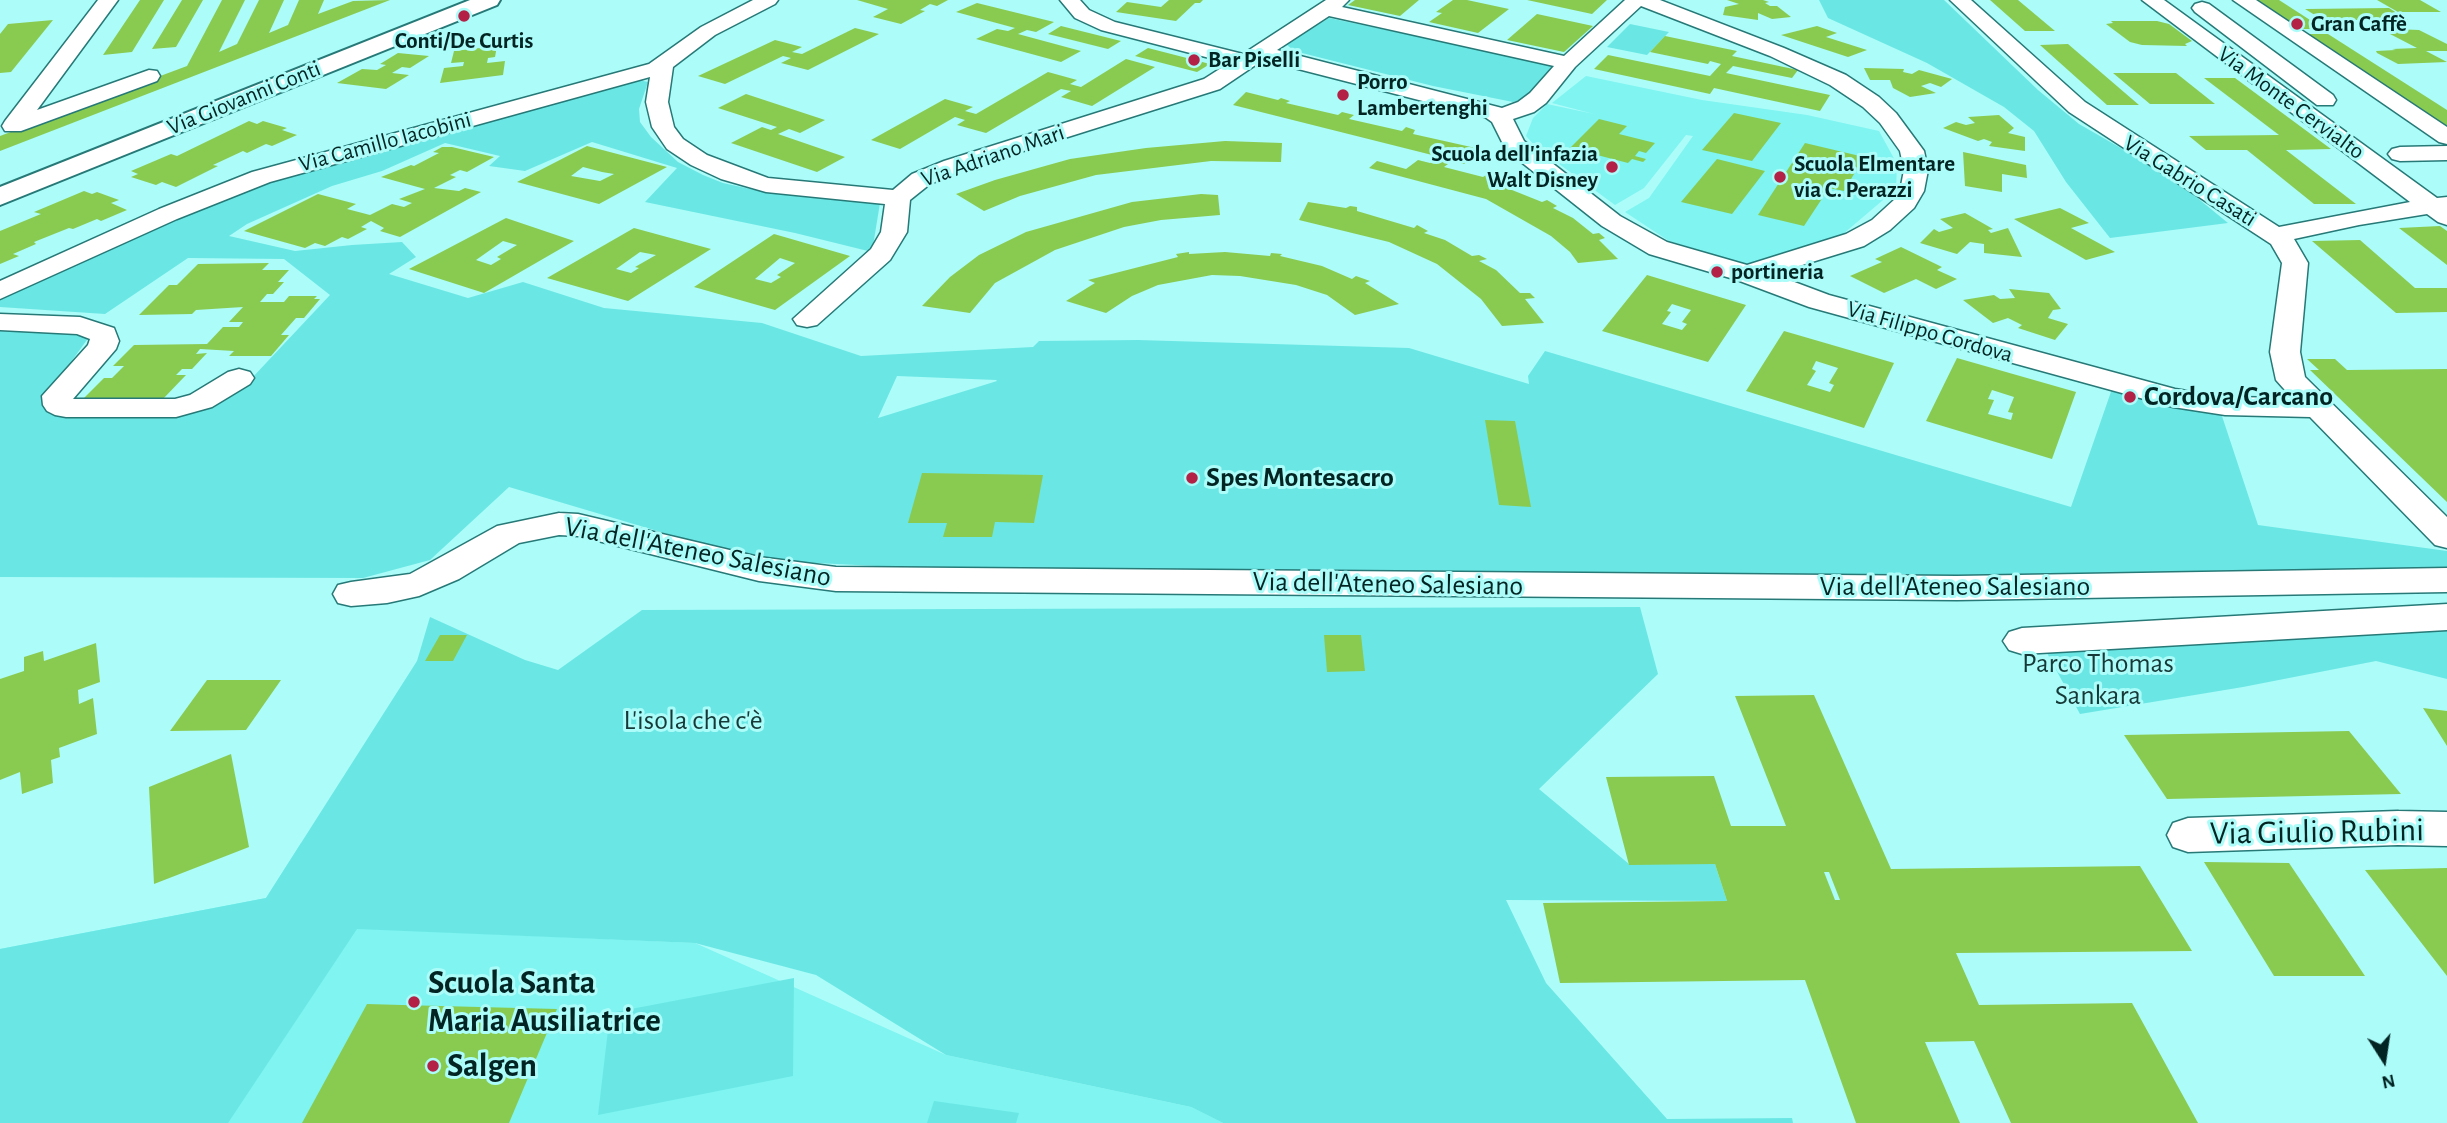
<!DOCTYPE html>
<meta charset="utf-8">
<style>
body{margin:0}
#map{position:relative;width:2447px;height:1123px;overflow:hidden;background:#acfcf9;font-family:"Alegreya Sans",sans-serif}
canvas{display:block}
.north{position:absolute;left:2349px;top:1025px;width:70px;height:70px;-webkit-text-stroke:5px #acfcf9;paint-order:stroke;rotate:168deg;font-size:19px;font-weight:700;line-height:28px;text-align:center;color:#022524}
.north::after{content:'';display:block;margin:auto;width:24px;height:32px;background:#022524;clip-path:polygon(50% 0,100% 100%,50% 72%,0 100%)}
</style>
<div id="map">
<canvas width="2447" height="1123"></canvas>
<div class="north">N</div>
</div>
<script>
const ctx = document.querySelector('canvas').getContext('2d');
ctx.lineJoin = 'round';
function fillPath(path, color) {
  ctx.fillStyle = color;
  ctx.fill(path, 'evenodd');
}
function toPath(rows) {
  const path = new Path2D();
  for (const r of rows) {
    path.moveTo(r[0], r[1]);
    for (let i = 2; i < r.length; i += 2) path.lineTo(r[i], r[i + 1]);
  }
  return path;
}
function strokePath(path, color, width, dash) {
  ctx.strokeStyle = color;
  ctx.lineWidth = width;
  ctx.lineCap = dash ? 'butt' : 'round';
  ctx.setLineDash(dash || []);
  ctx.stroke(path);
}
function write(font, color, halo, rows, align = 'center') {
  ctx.font = font + ' "Alegreya Sans",sans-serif';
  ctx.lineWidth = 6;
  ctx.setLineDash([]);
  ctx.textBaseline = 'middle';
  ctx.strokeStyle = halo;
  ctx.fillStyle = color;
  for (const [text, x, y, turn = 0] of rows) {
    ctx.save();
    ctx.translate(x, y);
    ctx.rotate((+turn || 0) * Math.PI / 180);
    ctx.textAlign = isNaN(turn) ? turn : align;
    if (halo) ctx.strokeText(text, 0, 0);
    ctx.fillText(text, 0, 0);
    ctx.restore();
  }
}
const built = toPath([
 [1586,76,1702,100,1807,115,1879,131,1897,164,1896,189,1843,234,1748,265,1669,241,1625,212,1649,198,1693,136,1686,135,1644,188,1615,205,1536,147,1526,136,1533,118,1547,104,1594,114,1552,103],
 [377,839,357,928,695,943,946,1055,1191,1107,1223,1123,0,1123,0,949,266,898,301,843]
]);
const green = toPath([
 [1819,0,1944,0,2038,90,2079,124,2173,178,2228,223,2110,238,2066,182,2034,131,2004,107,1927,63,1828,18],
 [1329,18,1548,64,1555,69,1527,98,1513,102,1433,86,1294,51,1286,44],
 [1630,24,1669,32,1647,55,1607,47],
 [634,79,648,82,639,109,640,122,651,137,678,162,703,175,723,183,755,190,880,203,872,252,795,233,645,202,677,168,592,142,525,171,489,166,500,156,445,143,382,171,332,186,247,224,229,236,295,251,352,245,402,242,416,257,389,274,468,298,523,282,604,308,762,323,861,356,1033,347,1039,341,1138,340,1409,348,1529,384,1528,376,1545,351,2071,507,2113,386,2220,410,2258,525,2447,551,2447,575,1983,583,1693,573,1669,577,1240,575,877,566,755,560,509,487,430,560,363,578,0,577,0,326,89,337,42,402,146,415,251,379,330,295,284,259,188,258,105,314,0,307,0,296,114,244,293,169],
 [897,376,996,380,997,381,878,418],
 [1640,607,1658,674,1539,789,1629,864,1715,864,1727,901,1506,900,1546,983,1667,1119,1792,1118,1793,1123,1223,1123,1191,1107,946,1055,816,975,695,943,357,929,228,1123,0,1123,0,949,266,898,417,661,430,617,525,660,558,670,642,610],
 [2447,623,2447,679,2376,661,2243,687,2080,714,2047,653],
 [794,978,793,1076,598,1115,610,1013],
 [934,1101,1019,1113,1016,1123,927,1123]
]);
const building = toPath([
 [140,0,164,0,132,52,103,55],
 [182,0,203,0,176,47,152,49],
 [222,0,245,0,219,52,237,44,259,0,284,0,269,33,288,25,299,0,324,0,318,14,353,1,390,0,0,151,0,136,187,66],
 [857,0,948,0,937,6,930,4,920,10,925,11,901,24,873,17,888,9],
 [1169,0,1203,0,1200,3,1195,3,1176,21,1116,12,1127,2,1161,7],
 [1355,0,1419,0,1400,16,1348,5],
 [1453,0,1467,0,1509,9,1478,33,1429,22,1442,13,1436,12],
 [1527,0,1607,0,1592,14],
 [1727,0,1763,0,1769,2,1765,3,1770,6,1777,6,1791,17,1772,19,1758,13,1758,20,1723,15,1725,7,1739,4],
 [1990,0,2018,0,2055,31,2025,31],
 [2255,0,2279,0,2324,29,2298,29],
 [2377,0,2420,0,2441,12,2398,12],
 [977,3,1054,22,1036,32,1027,30,1018,34,1081,51,1061,62,976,39,997,29,1008,31,1015,28,956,12],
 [2389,8,2408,20,2323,20,2305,9],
 [1537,14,1593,26,1564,52,1507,40],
 [53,20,11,72,0,73,0,34,8,24],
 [2111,21,2157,21,2169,24,2192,41,2185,44,2187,46,2142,45,2130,42,2106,24,2113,23],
 [1061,26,1121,41,1108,49,1048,34],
 [1817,26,1837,33,1826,37,1867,50,1848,57,1781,35],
 [855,28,879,34,808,70,781,63,791,58,783,56,725,84,698,76,775,40,802,47,792,52,802,54],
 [2394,29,2419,30,2447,44,2447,51,2426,51,2447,62,2398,64,2377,53,2376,51,2396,50,2392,49,2417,48,2390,34],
 [2307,34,2328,34,2447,110,2447,126],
 [1665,36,1737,51,1732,56,1798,70,1792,78,1733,66,1726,73,1830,95,1820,111,1714,88,1710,94,1594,69,1608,55,1710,76,1721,64,1710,61,1708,64,1650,52],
 [2068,44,2139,105,2107,105,2040,45],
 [497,46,495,57,488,58,487,63,505,61,503,75,440,83,444,68,463,66,464,62,451,63,454,51],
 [1148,48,1210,64,1197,72,1135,56],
 [398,53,429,56,410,68,402,67,392,73,409,75,386,89,337,83,362,69,377,70,386,65,380,64],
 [1126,59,1155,67,1092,106,1061,97,1071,91,1061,89,986,133,957,125,965,120,955,117,900,149,871,140,945,99,973,107,965,111,976,114,1048,72,1077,80,1070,84,1081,87],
 [1864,68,1904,69,1903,72,1912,74,1919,70,1952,79,1941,87,1930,83,1921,86,1936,93,1910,97,1893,88,1890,80,1870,80],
 [2113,73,2176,73,2215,104,2150,104],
 [2204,78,2235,78,2331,149,2286,150,2356,204,2314,204,2247,150,2206,150,2189,136,2279,135],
 [1246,92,1278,100,1281,98,1290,101,1286,103,1338,115,1342,112,1354,115,1349,119,1402,131,1406,127,1415,130,1413,134,1480,149,1464,164,1452,161,1444,167,1483,177,1486,175,1498,178,1492,182,1542,202,1547,200,1557,206,1553,208,1573,218,1593,234,1599,233,1605,238,1599,240,1618,259,1578,263,1570,252,1551,236,1486,199,1369,168,1377,161,1406,169,1418,160,1430,163,1440,157,1233,105],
 [746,94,825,120,800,133,789,129,778,134,845,157,817,172,731,143,762,127,771,130,777,127,718,108],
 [1734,113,1781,123,1752,161,1702,150],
 [1999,115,2014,128,2008,133,2025,137,2025,151,1989,146,1992,142,1984,139,1978,141,1943,128,1956,122,1966,125,1975,123,1968,117],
 [1599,119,1627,126,1619,134,1655,143,1646,153,1639,151,1635,156,1646,159,1643,162,1632,159,1628,163,1570,148],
 [249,121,257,124,263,121,287,128,282,130,297,135,272,146,266,144,247,153,243,151,213,165,218,166,176,187,162,182,156,185,131,177,138,174,131,171,171,154,177,156],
 [1225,141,1282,143,1281,162,1211,161,1096,175,1020,196,984,211,956,194,995,180,1070,159,1146,148],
 [1805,143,1864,157,1844,191,1829,188,1804,226,1758,215],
 [587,146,667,167,599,204,517,182],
 [583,167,602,172,614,174,600,181,571,176],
 [442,147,452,147,494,157,467,172,460,170,450,175,456,177,434,188,459,191,465,188,481,192,400,237,380,231,384,228,371,221,361,227,367,229,348,239,342,237,325,246,315,243,305,248,244,231,318,194,356,204,347,209,370,215,392,204,404,207,412,203,399,199,425,189,381,177,411,165,414,166,439,153,433,152],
 [1963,152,2026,165,2027,178,2002,174,2002,192,1965,186],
 [1717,159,1765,171,1732,214,1681,202],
 [84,191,92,194,97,192,119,200,111,203,127,210,101,221,97,219,73,229,69,228,34,242,36,244,13,254,19,256,0,264,0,231,41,214,34,212],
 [1201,194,1218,195,1220,215,1161,220,1124,227,1055,250,995,283,970,313,922,306,950,277,979,255,1026,232,1132,202],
 [1308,202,1346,208,1350,206,1357,207,1357,211,1414,228,1417,225,1428,231,1424,233,1445,240,1472,256,1479,255,1487,259,1479,261,1496,270,1520,293,1530,293,1535,298,1525,299,1544,323,1502,326,1481,299,1437,264,1389,242,1299,220],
 [2060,208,2089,223,2071,228,2115,252,2086,260,2014,219],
 [1965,213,1993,229,1988,230,1991,233,2008,228,2022,257,1984,253,1984,244,1970,242,1957,254,1920,243,1934,229,1939,232,1953,228,1940,219],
 [506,218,574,241,484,293,409,269],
 [503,241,517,245,497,257,501,259,491,265,476,260],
 [2440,226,2447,231,2447,265,2399,228],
 [634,228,711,249,628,301,547,278],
 [640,252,656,255,635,267,639,268,631,273,616,269],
 [774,234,850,256,775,310,694,287],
 [780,258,795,263,777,275,781,277,771,283,755,279],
 [2360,240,2415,288,2447,288,2447,312,2396,313,2312,241],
 [1901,247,1942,267,1937,270,1957,279,1936,289,1916,279,1884,293,1850,276,1882,262,1875,259],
 [1189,252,1189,254,1225,252,1270,256,1271,253,1282,254,1280,256,1322,266,1352,279,1356,276,1370,281,1365,283,1399,304,1355,315,1327,295,1296,285,1240,276,1212,275,1158,285,1132,296,1106,313,1066,301,1095,283,1088,280,1178,257,1176,254],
 [269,263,262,270,289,270,278,282,284,282,273,294,267,294,260,302,284,302,289,296,317,296,314,299,320,299,304,318,296,318,281,335,289,335,271,356,229,356,234,351,200,349,196,354,207,353,192,369,182,369,176,375,186,375,162,400,83,399,104,378,112,378,124,366,113,366,134,345,207,344,223,327,239,327,243,322,229,322,243,307,196,310,192,314,139,315,169,285,177,285,198,264],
 [1647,275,1746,305,1708,362,1602,331],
 [1672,304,1691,310,1682,322,1687,324,1682,330,1662,324,1671,312,1667,311],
 [2009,289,2049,293,2061,309,2053,310,2048,318,2068,324,2055,340,2018,328,2022,325,2008,318,1993,323,1963,300,1994,295,2000,299,2015,298],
 [1784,331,1894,363,1864,428,1746,391],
 [1816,361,1838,368,1829,383,1834,385,1830,392,1807,385,1816,371,1812,369],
 [1957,358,2076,392,2052,459,1926,421],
 [1992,390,2014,397,2008,412,2013,413,2011,420,1988,414,1994,400,1988,399],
 [2307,359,2335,359,2347,370,2447,369,2447,502,2310,370,2319,370],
 [1485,420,1515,421,1531,507,1499,505],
 [922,473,1043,475,1034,523,995,522,992,537,943,537,947,523,908,523],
 [440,635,467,635,453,661,425,661],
 [1324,635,1361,635,1365,671,1327,672],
 [96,643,100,682,78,690,79,704,93,698,97,734,59,748,60,757,51,760,53,783,22,794,20,772,0,780,0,679,24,671,24,657,43,651,44,661],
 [207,680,281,680,246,730,170,731],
 [1814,695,1891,869,2140,866,2192,951,1956,953,1979,1005,2132,1003,2198,1123,2011,1123,1974,1041,1925,1042,1960,1123,1856,1123,1805,980,1560,983,1543,903,1727,901,1715,864,1629,865,1606,777,1714,776,1731,826,1786,826,1735,696],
 [1824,872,1829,872,1840,900,1835,900],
 [2423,708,2447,711,2447,746],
 [2349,731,2401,794,2167,799,2124,735],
 [231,754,249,847,154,884,149,787],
 [2204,862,2289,863,2365,976,2274,976],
 [2447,868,2447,976,2365,870],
 [367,1004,402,1005,557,1009,509,1123,302,1123]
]);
const minor = toPath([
 [98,0,118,0,37,110,149,70,157,71,160,76,157,81,21,131,5,131,2,126,5,121,98,0],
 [753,0,778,0,775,4,715,35,673,67,668,102,674,127,683,139,707,155,768,178,893,190,912,174,944,161,1204,79,1229,63,1101,30,1075,18,1060,0,1080,0,1089,10,1115,22,1243,54,1326,0,1349,0,1342,7,1564,56,1625,0,1660,0,1784,48,1846,75,1879,97,1896,113,1924,151,1928,170,1924,191,1914,208,1890,230,1864,246,1773,274,1829,295,2175,389,2225,397,2292,398,2276,380,2270,352,2282,263,2271,244,2069,112,1950,0,1971,0,2085,102,2279,227,2410,202,2142,0,2164,0,2437,198,2447,197,2447,225,2438,222,2427,214,2359,225,2294,239,2308,263,2300,352,2305,377,2447,517,2447,548,2435,545,2310,417,2225,415,2173,407,1809,307,1737,280,1649,254,1602,226,1506,150,1492,122,1485,117,1263,60,1220,89,960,171,930,184,910,200,907,232,890,260,817,325,807,327,797,325,793,319,871,249,881,232,885,204,766,192,721,179,691,165,667,149,652,127,646,102,650,77,270,182,177,219,0,299,0,281,159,209,252,172,649,64,701,27,753,0],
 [1641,6,1770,56,1830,85,1863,107,1880,123,1900,151,1904,170,1900,191,1895,199,1872,220,1846,234,1747,265,1667,242,1620,216,1524,141,1513,119,1534,112,1546,103,1575,67,1641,6],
 [1329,16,1554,66,1530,93,1518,102,1502,108,1277,50,1329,16],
 [2233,0,2256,0,2447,127,2447,144,2439,142,2233,0],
 [2202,2,2209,4,2333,95,2336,100,2333,105,2317,105,2195,12,2192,8,2195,4,2202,2],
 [2447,146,2447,160,2400,161,2392,159,2388,154,2392,149,2400,147,2447,146],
 [0,314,80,317,114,328,119,341,116,349,73,399,175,399,190,395,228,372,239,369,250,372,254,378,250,384,212,407,176,417,66,417,55,415,47,411,43,405,42,396,88,345,90,339,77,334,0,330,0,314],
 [559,513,578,514,759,557,836,567,1957,576,2447,568,2447,592,1957,600,836,591,759,581,578,536,559,535,519,543,459,579,419,596,387,603,351,606,338,603,333,594,338,585,351,582,410,574,497,526,559,513],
 [2447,604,2447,630,2022,654,2009,650,2003,641,2009,632,2022,628,2447,604],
 [2398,811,2447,812,2447,846,2398,845,2188,852,2173,847,2167,835,2173,823,2188,818,2398,811]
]);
const major = toPath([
 [470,0,500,0,497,5,0,205,0,187,470,0]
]);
const markers = [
 [464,16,7,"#b32146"],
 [2297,24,7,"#b32146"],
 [1194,60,7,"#b32146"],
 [1343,95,7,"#b32146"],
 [1612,167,7,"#b32146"],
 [1780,177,7,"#b32146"],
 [1717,272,7,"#b32146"],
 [2130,397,7,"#b32146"],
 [1192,478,7,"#b32146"],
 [414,1002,7,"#b32146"],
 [433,1066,7,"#b32146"]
];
const farPoinames = [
 ["Gran Caffè",2311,24],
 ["Conti/De Curtis",464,41,"center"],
 ["Bar Piselli",1208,60],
 ["Porro",1357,82],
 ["Lambertenghi",1357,108],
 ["Scuola dell'infazia",1598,154,"right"],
 ["Walt Disney",1598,180,"right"],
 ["Scuola Elmentare",1794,164],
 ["via C. Perazzi",1794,190],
 ["portineria",1731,272]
];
const farStreetnames = [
 ["Via Giovanni Conti",244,98,-22],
 ["Via Monte Cervialto",2291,103,36],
 ["Via Camillo Iacobini",385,142,-15],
 ["Via Adriano Mari",993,156,-19],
 ["Via Gabrio Casati",2190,181,32],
 ["Via Filippo Cordova",1930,332,16]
];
const poiNames = [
 ["Cordova/Carcano",2144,397],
 ["Spes Montesacro",1206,478]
];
const streetNames = [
 ["Via dell'Ateneo Salesiano",698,552,11],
 ["Via dell'Ateneo Salesiano",1388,584,1],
 ["Via dell'Ateneo Salesiano",1955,587]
];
const parkNames = [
 ["Parco Thomas",2098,664],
 ["Sankara",2098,696],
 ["L'isola che c'è",693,721]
];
const nearStreetnames = [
 ["Via Giulio Rubini",2317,832,-1]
];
const nearPoinames = [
 ["Scuola Santa",428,983],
 ["Maria Ausiliatrice",428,1021],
 ["Salgen",447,1066]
];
fillPath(built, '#7ff4f1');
fillPath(green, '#6ae7e4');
fillPath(building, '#89cb50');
strokePath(minor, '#267977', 3);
strokePath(major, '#267977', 4);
fillPath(minor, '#fff');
fillPath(major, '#fff');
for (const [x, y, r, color] of markers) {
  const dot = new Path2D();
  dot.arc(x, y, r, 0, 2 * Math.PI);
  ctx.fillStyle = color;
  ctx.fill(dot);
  strokePath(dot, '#acfcf9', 2.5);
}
write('bold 23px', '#022524', '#acfcf9', farPoinames, 'left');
write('23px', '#022524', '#acfcf9', farStreetnames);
write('bold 28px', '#022524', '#acfcf9', poiNames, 'left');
write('28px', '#022524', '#acfcf9', streetNames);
write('28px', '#163938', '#acfcf9', parkNames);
write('33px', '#022524', '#acfcf9', nearStreetnames);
write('bold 33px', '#022524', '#acfcf9', nearPoinames, 'left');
</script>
